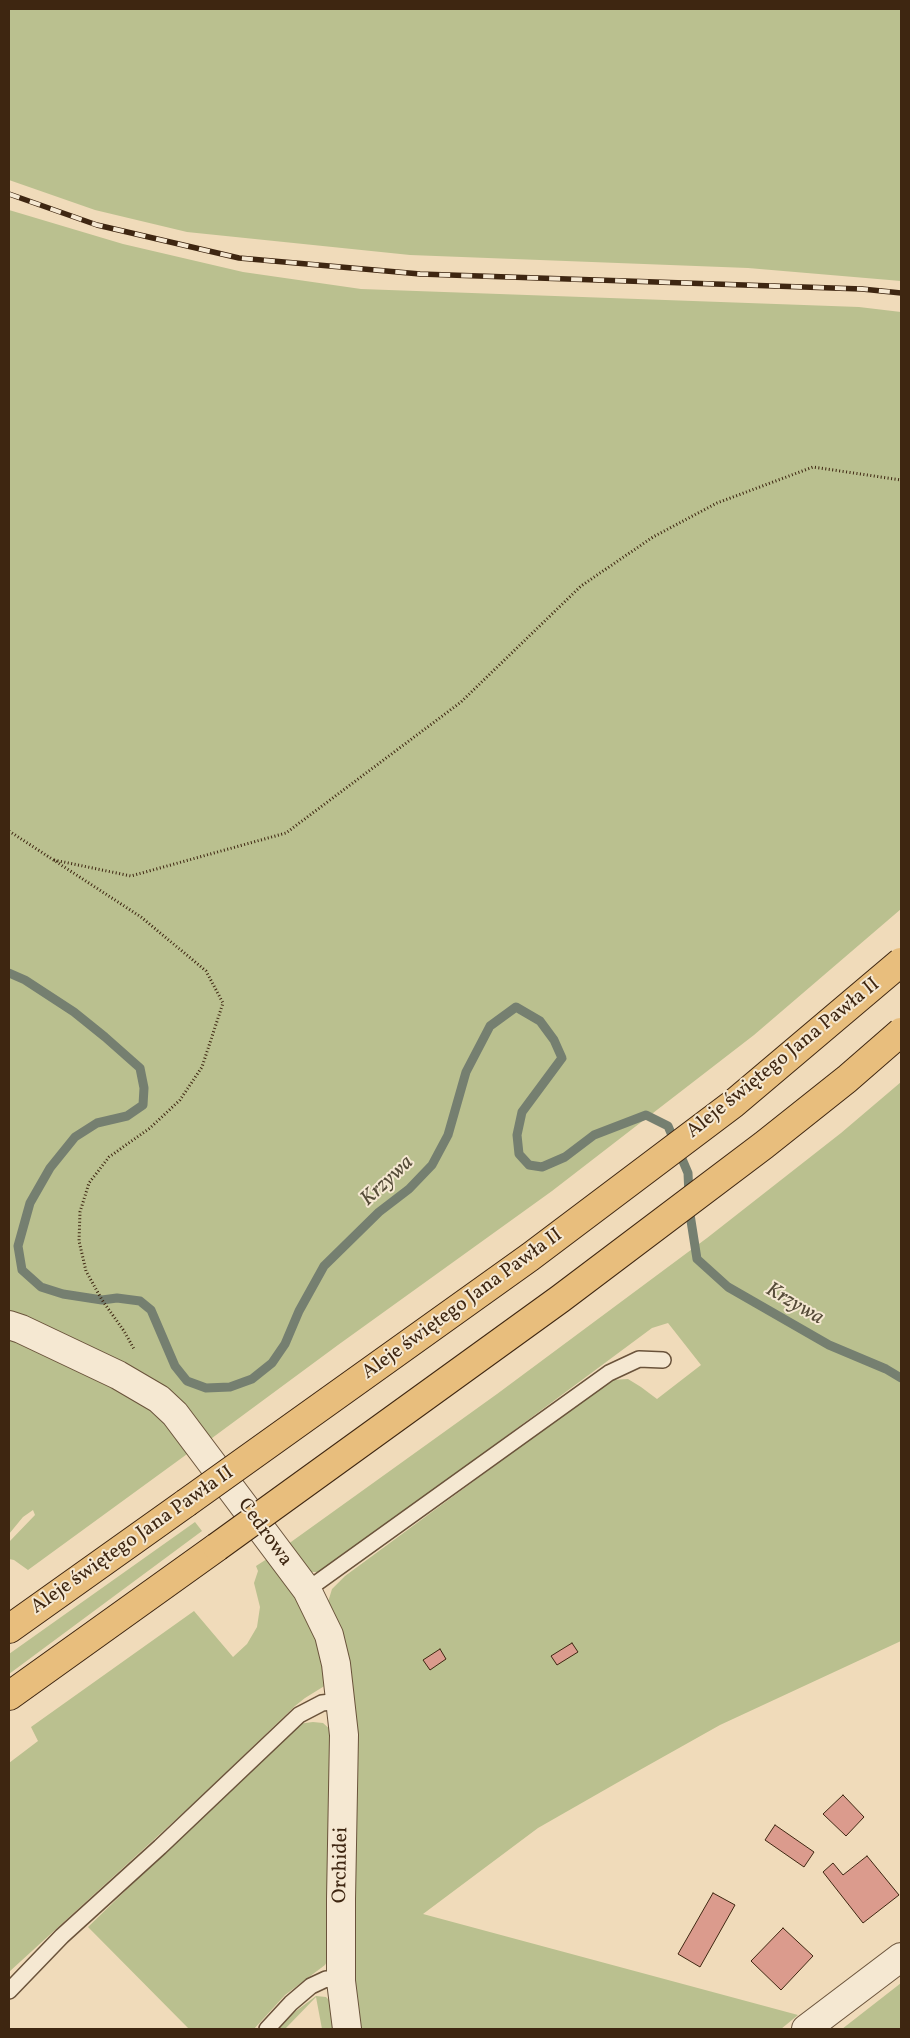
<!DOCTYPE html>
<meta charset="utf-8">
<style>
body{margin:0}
#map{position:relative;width:910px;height:2038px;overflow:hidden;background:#f0dbba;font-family:Vollkorn,serif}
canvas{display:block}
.frame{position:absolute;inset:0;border:10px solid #3e2611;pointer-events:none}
</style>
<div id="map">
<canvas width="910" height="2038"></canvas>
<div class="frame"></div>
</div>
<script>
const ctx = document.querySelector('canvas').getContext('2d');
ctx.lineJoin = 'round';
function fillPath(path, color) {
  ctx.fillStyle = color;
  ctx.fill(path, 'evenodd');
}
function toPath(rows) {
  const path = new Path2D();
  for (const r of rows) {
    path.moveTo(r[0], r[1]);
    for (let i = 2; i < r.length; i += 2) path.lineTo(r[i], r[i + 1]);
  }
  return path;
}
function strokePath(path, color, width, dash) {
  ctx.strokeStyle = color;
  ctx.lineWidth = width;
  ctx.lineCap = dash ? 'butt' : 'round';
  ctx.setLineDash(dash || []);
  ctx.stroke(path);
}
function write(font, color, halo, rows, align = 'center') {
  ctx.font = font + ' Vollkorn,serif';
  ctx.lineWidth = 4;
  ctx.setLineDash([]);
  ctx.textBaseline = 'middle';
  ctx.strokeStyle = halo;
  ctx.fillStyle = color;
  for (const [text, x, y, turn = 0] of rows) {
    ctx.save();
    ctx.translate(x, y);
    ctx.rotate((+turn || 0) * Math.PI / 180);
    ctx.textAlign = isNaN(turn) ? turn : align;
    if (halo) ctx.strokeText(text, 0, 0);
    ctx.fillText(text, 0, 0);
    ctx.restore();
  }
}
const green = toPath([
 [9,9,901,9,901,281,748,268,410,255,187,232,95,210,9,180],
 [9,210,123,244,243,272,361,289,859,307,901,312,901,909,754,1035,552,1191,338,1345,208,1441,9,1312],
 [901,1082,901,1641,720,1725,622,1780,538,1828,423,1914,798,2015,781,2029,358,2029,328,1602,332,1589,345,1576,611,1380,628,1379,641,1387,657,1399,701,1365,668,1323,652,1328,323,1572,310,1572,284,1547,497,1394,707,1238,841,1133],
 [9,1332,148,1401,194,1449,28,1570,14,1560,9,1559,9,1542,35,1515,33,1510,23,1517,9,1534],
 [195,1522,202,1531,9,1674,9,1654],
 [270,1557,317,1629,326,1685,305,1698,295,1706,195,1802,9,1972,9,1763,38,1741,31,1727,194,1611,233,1657,247,1644,257,1627,260,1607,254,1583,258,1571,256,1566],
 [313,1722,323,1723,332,1731,333,1950,325,1965,285,1995,254,2029,189,2029,88,1927,297,1724],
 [901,1983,901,2029,842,2029],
 [316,1996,326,1997,331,2002,339,2029,322,2029,316,1997,285,2029,276,2029,288,2017]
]);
const stream = toPath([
 [9,973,25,980,74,1012,105,1037,140,1068,144,1088,143,1105,127,1116,97,1123,75,1137,50,1168,30,1203,18,1246,22,1270,41,1287,63,1294,102,1300,117,1298,140,1301,151,1310,175,1366,187,1381,206,1388,230,1387,252,1379,272,1363,285,1344,299,1311,324,1266,379,1212,409,1189,432,1165,448,1135,466,1072,490,1026,516,1007,540,1021,554,1040,562,1058,522,1112,517,1135,519,1154,529,1165,542,1167,565,1157,594,1135,646,1115,668,1126,688,1173,689,1195],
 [689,1208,697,1259,728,1287,829,1345,886,1369,901,1378]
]);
const building = toPath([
 [572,1643,578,1652,557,1665,551,1656,572,1643],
 [440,1649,446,1659,430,1670,423,1660,440,1649],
 [843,1795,864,1817,846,1836,823,1814,843,1795],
 [775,1825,814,1852,804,1867,765,1840,775,1825],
 [867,1856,899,1895,863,1923,823,1872,833,1863,843,1875,867,1856],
 [713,1893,735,1905,700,1967,678,1954,713,1893],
 [783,1928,813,1956,781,1990,751,1961,783,1928]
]);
const path = toPath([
 [9,831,141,917,206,971,223,1003,202,1067,180,1100,150,1128,109,1157,89,1183,80,1212,79,1241,86,1271,102,1300,124,1331,134,1349],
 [54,860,131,876,286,833,461,702,581,586,653,537,717,503,813,467,901,480]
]);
const lane = toPath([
 [307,1590,609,1373,639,1359,663,1360],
 [9,1991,62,1936,160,1847,299,1715,322,1703,340,1701],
 [267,2029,291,2003,311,1986,326,1979,341,1981]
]);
const street = toPath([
 [9,1325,21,1329,118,1375,159,1399,175,1414,307,1590,329,1635,336,1664,344,1735,341,1899,341,1981,347,2029],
 [806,2029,901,1957]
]);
const highway = toPath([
 [9,1629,186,1503],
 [9,1696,217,1547]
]);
const rail = toPath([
 [9,194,97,225,239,258,420,274,862,289,901,293]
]);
const highwayBridge = toPath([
 [186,1503,530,1257,733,1104,901,962],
 [217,1547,560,1299,764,1145,847,1079,901,1032]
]);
const streetNames = [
 ["Aleje świętego Jana Pawła II",784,1059,-39],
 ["Aleje świętego Jana Pawła II",463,1305,-36],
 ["Cedrowa",264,1533,54],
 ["Aleje świętego Jana Pawła II",133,1541,-35],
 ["Orchidei",342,1865,-89]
];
const waterNames = [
 ["Krzywa",388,1182,-43],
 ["Krzywa",794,1305,30]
];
fillPath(green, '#bac08f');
strokePath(stream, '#757f70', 9);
fillPath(building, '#db9b8d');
strokePath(building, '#3e2611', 1);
strokePath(lane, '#6a533b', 18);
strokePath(street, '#6a533b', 30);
strokePath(highway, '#3e2611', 30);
strokePath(path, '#3e2611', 3, [1, 2.5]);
strokePath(lane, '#f5e8d2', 15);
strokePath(street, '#f5e8d2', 28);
strokePath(highway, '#e8be7d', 28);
strokePath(rail, '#3e2611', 5.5);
strokePath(rail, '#f5e8d2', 4, [11]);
strokePath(highwayBridge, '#3e2611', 30, []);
strokePath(highwayBridge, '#e8be7d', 28);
write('20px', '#3e2611', '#f5e8d2', streetNames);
write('italic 21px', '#554b38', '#f5e8d2', waterNames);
</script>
